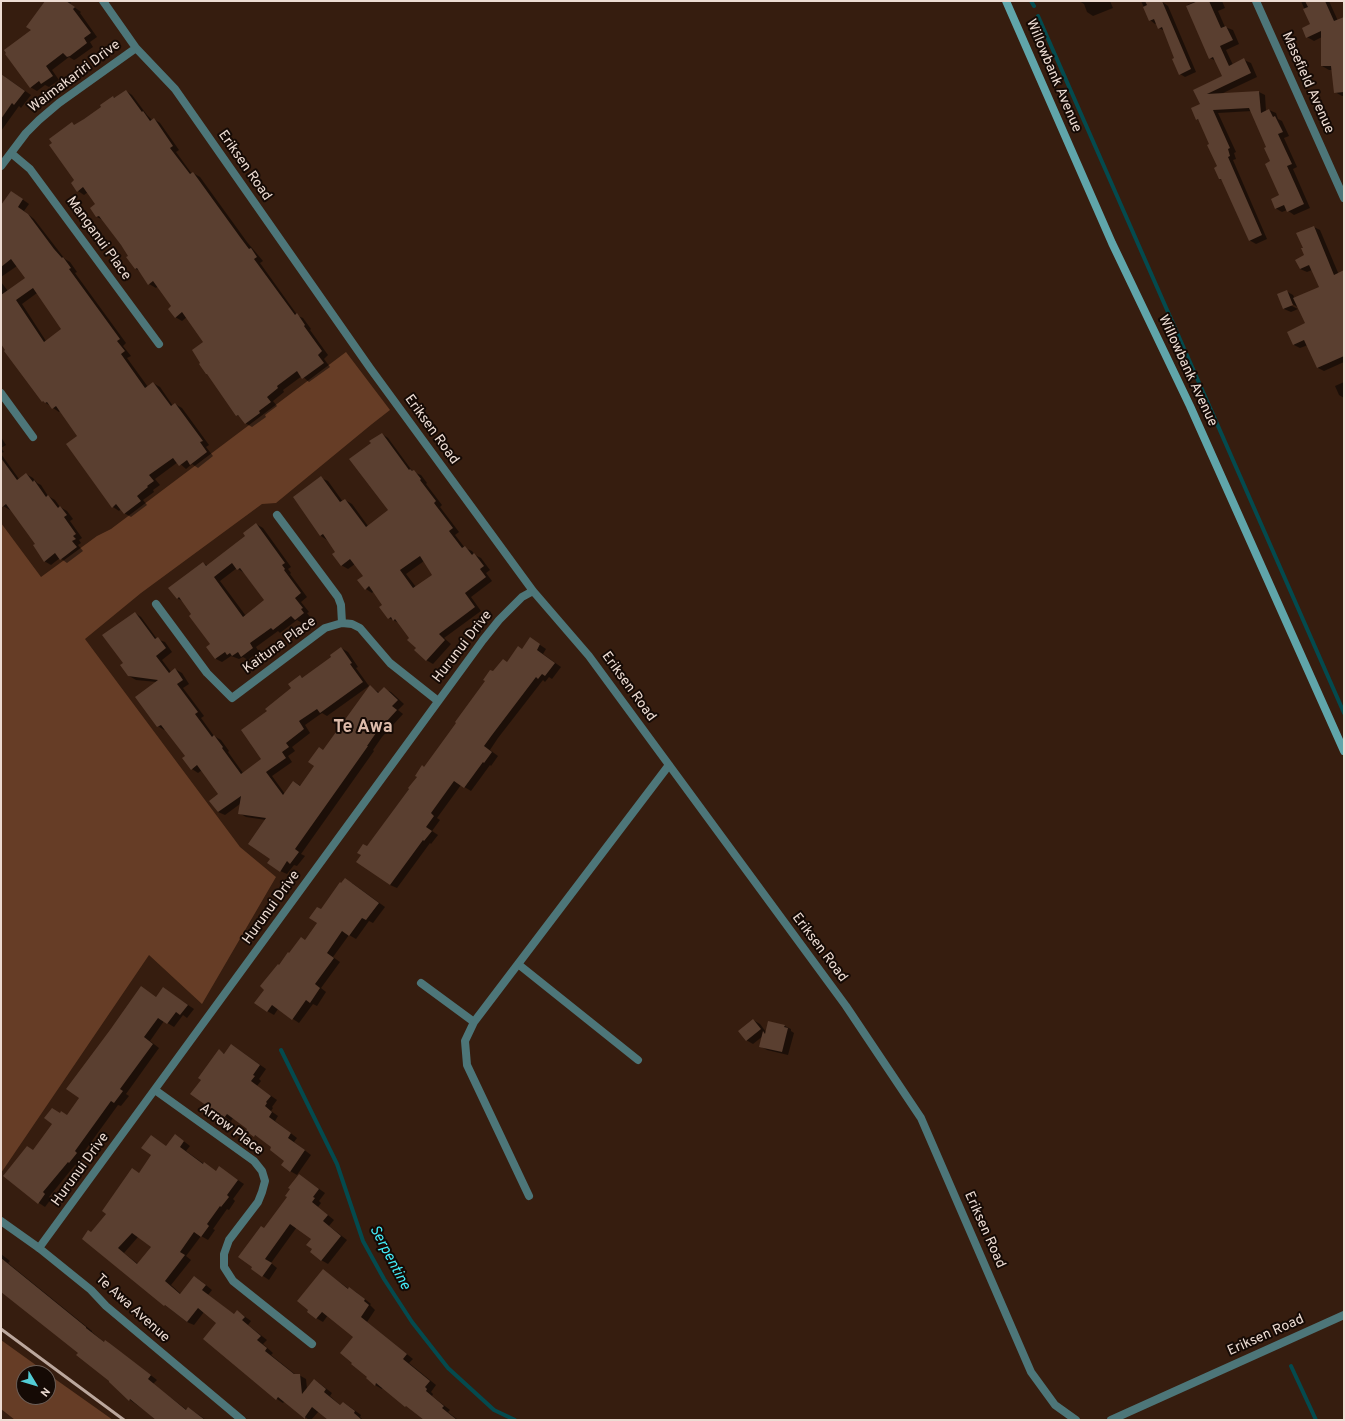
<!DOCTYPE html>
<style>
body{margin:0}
#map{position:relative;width:1345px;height:1421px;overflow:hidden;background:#361d0f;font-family:Overpass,sans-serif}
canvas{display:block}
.frame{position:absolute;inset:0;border:2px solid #eddcd3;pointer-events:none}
.north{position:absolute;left:16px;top:1365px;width:40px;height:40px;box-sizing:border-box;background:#150a05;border:1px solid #6b5e57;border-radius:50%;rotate:128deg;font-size:11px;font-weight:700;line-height:16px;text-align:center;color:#eddcd3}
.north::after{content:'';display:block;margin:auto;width:14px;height:18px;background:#52ccd5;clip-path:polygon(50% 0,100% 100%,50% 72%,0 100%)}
</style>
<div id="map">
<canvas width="1345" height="1421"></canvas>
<div class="frame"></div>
<div class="north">N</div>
</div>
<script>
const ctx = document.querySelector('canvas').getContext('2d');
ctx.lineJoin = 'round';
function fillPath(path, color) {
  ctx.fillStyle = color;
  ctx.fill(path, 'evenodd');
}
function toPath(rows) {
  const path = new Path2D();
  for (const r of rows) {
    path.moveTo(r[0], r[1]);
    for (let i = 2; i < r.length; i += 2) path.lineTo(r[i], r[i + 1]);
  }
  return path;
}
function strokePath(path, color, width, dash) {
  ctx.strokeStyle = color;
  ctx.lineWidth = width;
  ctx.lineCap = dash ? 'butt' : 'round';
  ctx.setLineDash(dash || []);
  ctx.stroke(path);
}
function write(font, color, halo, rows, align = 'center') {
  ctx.font = font + ' Overpass,sans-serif';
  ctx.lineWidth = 4;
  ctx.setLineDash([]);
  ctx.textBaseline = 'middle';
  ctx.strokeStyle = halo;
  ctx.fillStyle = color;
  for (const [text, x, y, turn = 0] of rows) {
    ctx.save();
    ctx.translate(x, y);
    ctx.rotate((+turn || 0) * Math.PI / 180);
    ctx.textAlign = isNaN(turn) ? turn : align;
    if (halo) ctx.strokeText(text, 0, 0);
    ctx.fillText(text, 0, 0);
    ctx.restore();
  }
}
const green = toPath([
 [346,352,390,410,372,424,276,503,262,504,141,593,85,639,240,847,276,877,202,1004,149,955,1,1173,1,523,41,577,97,536,111,529],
 [1,1340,47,1373,24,1373,24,1397,48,1397,48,1374,113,1420,15,1420,1,1409]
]);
const shadow = toPath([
 [45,1,70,1,71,2,70,4,81,12,80,13,97,37,90,42,93,47,76,59,74,60,69,57,52,70,59,80,49,87,45,85,37,91,30,87,32,30,28,26],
 [1079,1,1110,1,1113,8,1093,16,1087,12,1084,4],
 [1141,1,1161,1,1168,6,1196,72,1185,77,1180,74,1165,31,1159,28,1157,23,1155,24,1150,20],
 [1196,1,1222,1,1225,8,1218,11,1225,27,1233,30,1239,44,1226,50,1233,65,1244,60,1251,63,1257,77,1221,94,1259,92,1265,95,1266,111,1269,110,1276,113,1278,119,1282,121,1289,136,1284,138,1297,167,1293,169,1310,208,1294,215,1287,210,1282,212,1275,208,1281,196,1268,147,1252,111,1218,113,1236,152,1234,153,1236,159,1233,160,1267,239,1256,244,1249,240,1223,181,1220,179,1218,167,1210,145,1200,121,1197,119,1201,104,1194,90,1223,76,1216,61,1210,58,1187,5],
 [1301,1,1329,1,1338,21,1344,19,1344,96,1342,96,1335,92,1332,70,1329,70,1322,66,1322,37,1314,41,1307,37,1311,24],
 [1,74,31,95,21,108,19,106,1,131],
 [126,91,132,95,147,115,152,120,154,119,160,123,179,150,176,152,192,174,193,173,200,177,247,242,263,261,260,263,298,316,303,318,311,329,310,330,328,355,324,359,330,367,309,382,302,376,283,390,284,392,273,401,277,406,265,415,266,417,252,427,245,423,241,417,237,415,205,342,187,317,182,321,175,317,173,306,158,286,156,288,149,284,140,271,136,269,129,256,103,220,97,217,96,204,88,192,84,195,78,191,75,181,75,125,103,107,113,97,116,98],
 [18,196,29,204,24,211,34,219,61,254,65,259,70,262,77,272,75,273,126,343,123,346,131,356,127,358,148,387,153,383,160,387,173,406,175,404,182,408,209,445,206,447,213,456,198,468,192,464,186,469,178,462,155,479,160,485,153,490,154,492,143,500,147,505,131,517,124,513,121,509,119,511,113,507,78,436,60,411,59,412,43,401,1,343,1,282,8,291,26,278,17,266,1,277,1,207],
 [37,293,63,329,46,341,22,304],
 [1314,227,1320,230,1339,275,1344,279,1344,362,1324,371,1318,368,1308,345,1300,348,1294,345,1288,333,1306,324,1299,308,1289,302,1288,304,1298,309,1291,312,1284,309,1286,291,1293,295,1295,299,1320,288,1312,270,1307,272,1300,269,1305,256,1304,248],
 [1344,382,1344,398,1339,395,1335,386],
 [382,434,388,438,413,472,421,475,427,483,426,484,442,505,440,507,459,532,455,535,465,548,472,551,475,555,481,558,490,570,486,573,492,581,471,597,481,611,444,638,451,644,433,664,426,660,399,623,389,618,383,605,374,591,372,593,366,589,365,576,355,564,348,569,341,565,337,552,327,540,321,536,294,498,321,478,328,481,343,502,345,500,352,504,368,526,389,511,372,444],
 [424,561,433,575,416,587,406,574],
 [1,437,6,445,1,448,4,452,1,453],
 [1,454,19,479,26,474,33,478,37,483,41,485,48,496,55,500,60,507,67,511,73,519,70,521,82,538,79,540,81,543,78,545,83,551,67,563,60,558,51,565,44,561,37,544,11,509,10,510,3,506,1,503],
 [256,524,263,528,291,567,288,569,291,573,290,574,307,597,301,602,309,612,307,613,310,617,302,623,297,620,280,633,278,631,256,647,259,652,248,660,243,657,239,659,231,656,222,662,216,659,208,647,211,645,193,614,184,602,177,598,203,563,208,566,247,536],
 [237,568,244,573,265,600,246,616,220,581],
 [135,613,141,617,157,639,165,642,172,652,162,660,171,672,175,669,182,673,189,684,183,688,204,716,201,718,214,736,221,740,229,751,228,752,243,773,263,759,268,711,292,688,300,677,303,678,332,657,341,648,348,652,358,667,356,668,369,686,327,716,322,713,305,725,310,733,292,747,295,751,288,756,292,762,272,776,285,794,294,782,301,786,370,687,380,693,384,689,391,692,404,704,398,710,403,714,382,737,373,750,374,751,301,854,305,856,297,866,294,865,287,874,280,871,271,859,266,820,246,817,239,813,240,804,225,815,218,812,219,794,202,770,198,773,192,769,186,757,166,729,164,730,158,726,157,682,136,680,129,676,124,663],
 [530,638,546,649,543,654,561,667,552,679,549,677,545,682,543,680,498,738,490,750,498,756,491,766,490,765,471,791,461,785,437,818,440,820,432,831,438,835,431,844,430,843,397,888,390,885,367,847,493,673,508,663,522,650],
 [352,883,385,907,373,923,369,921,356,939,349,935,333,957,340,962,321,988,326,992,317,1006,313,1004,299,1023,278,1009,274,1015,267,1011,266,989,279,966,306,941,318,923,321,910],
 [163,988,194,1009,187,1018,183,1015,174,1027,164,1021,150,1041,159,1048,126,1094,129,1096,121,1106,118,1105,81,1156,83,1157,77,1166,75,1165,49,1197,51,1199,45,1207,39,1203,34,1151,61,1114,67,1116],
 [753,1020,760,1024,766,1032,785,1026,791,1029,791,1031,794,1033,788,1055,767,1050,760,1046,763,1036,753,1044,746,1040],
 [232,1045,266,1069,259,1079,261,1081,257,1086,277,1100,272,1107,273,1108,271,1111,278,1116,275,1121,297,1138,294,1142,311,1155,297,1175,290,1171,286,1160,273,1147,247,1130,248,1129,233,1118,231,1121,192,1094,202,1080,219,1051,225,1054],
 [181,1139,190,1146,186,1151,204,1164,216,1172,226,1172,244,1184,233,1199,235,1201,229,1210,227,1209,213,1229,215,1230,208,1240,201,1236,186,1256,191,1260,171,1285,181,1294,195,1277,201,1281,212,1290,208,1295,235,1315,237,1311,251,1321,248,1325,267,1340,263,1344,273,1353,271,1355,296,1375,299,1375,306,1379,307,1389,315,1380,332,1393,330,1396,341,1406,344,1403,350,1407,361,1415,360,1417,363,1420,329,1420,319,1411,311,1420,309,1420,285,1401,283,1403,277,1399,204,1339,218,1323,204,1312,194,1325,187,1322,165,1305,91,1233,139,1173,167,1147],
 [138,1237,152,1247,138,1264,124,1253],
 [305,1179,325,1193,319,1201,321,1203,318,1207,334,1220,329,1226,347,1240,328,1264,321,1260,313,1249,312,1238,297,1227,271,1263,277,1268,269,1280,263,1276,265,1229],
 [1,1254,10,1261,8,1263,92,1331,92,1332,105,1343,112,1345,118,1350,157,1380,153,1384,187,1410,189,1408,206,1420,158,1420,130,1400,79,1353,1,1291],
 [323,1270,349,1289,349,1288,356,1292,371,1304,370,1305,375,1310,367,1322,413,1359,409,1363,436,1385,431,1392,433,1394,432,1396,450,1410,448,1412,458,1420,425,1420,383,1387,382,1389,375,1385,368,1377,355,1337,328,1315,323,1322,316,1318]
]);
const stream = toPath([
 [1031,1,1034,6],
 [1038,16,1344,713],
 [281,1050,337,1164,363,1241,384,1279,412,1322,448,1368,494,1410,515,1420],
 [1291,1366,1316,1420]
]);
const building = toPath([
 [45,1,66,1,75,7,73,9,91,33,84,38,87,43,70,56,67,57,63,53,46,66,53,76,41,84,39,81,30,88,5,54,6,53,4,50,31,30,26,27],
 [1145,1,1162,1,1191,69,1179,75,1172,59,1174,58,1162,27,1158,29,1154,19,1149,21,1143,7,1147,5],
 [1198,1,1209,1,1221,28,1226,26,1233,40,1220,46,1229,66,1244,58,1251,73,1207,94,1259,91,1261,113,1269,109,1273,117,1275,116,1283,132,1278,134,1292,164,1287,166,1304,204,1287,212,1284,205,1275,209,1271,199,1279,195,1265,164,1270,161,1264,148,1266,147,1249,108,1213,110,1230,148,1228,149,1230,156,1228,157,1262,235,1249,241,1221,179,1219,179,1214,168,1217,166,1207,145,1209,144,1198,119,1196,120,1191,108,1200,104,1193,90,1222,76,1213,57,1209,59,1186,6],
 [1305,1,1325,1,1334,21,1344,17,1344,92,1334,93,1331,66,1321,66,1321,31,1306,38,1302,28,1310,24,1303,9,1308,7],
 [1,74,25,91,14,105,12,103,1,119],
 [126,90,142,112,143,111,150,121,154,118,173,146,170,148,190,174,193,172,240,237,249,249,251,248,257,257,254,259,295,315,297,313,305,325,304,326,322,351,318,355,324,363,302,379,297,371,277,386,278,388,267,397,271,402,259,411,260,413,245,424,238,415,236,416,207,374,206,374,199,364,200,363,192,350,203,342,182,312,175,318,168,309,171,306,153,281,148,285,137,268,135,269,126,257,128,256,121,245,99,216,96,217,90,208,95,204,83,187,77,192,71,183,74,180,49,145,52,143,49,139,72,122,74,125,84,119,101,107,100,105,113,96,114,98],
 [11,191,23,199,18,207,28,214,54,249,62,258,63,257,71,268,69,269,120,339,117,341,125,351,121,354,145,388,153,382,171,406,175,403,203,441,200,442,207,452,190,465,187,460,179,466,173,458,149,475,154,481,147,486,148,487,137,496,141,501,124,514,116,504,112,508,66,444,77,436,56,406,52,409,47,402,45,403,43,401,42,402,4,351,5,350,1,344,1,295,25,278,11,259,1,267,1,205],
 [33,288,61,329,44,342,16,300],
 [1314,226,1334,275,1344,270,1344,356,1317,368,1304,340,1293,345,1287,332,1305,323,1293,298,1319,287,1309,265,1300,269,1295,260,1304,255,1301,248,1303,248,1296,233],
 [1287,290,1293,305,1283,309,1277,294],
 [382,433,409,470,410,469,412,471,414,470,421,479,420,480,436,501,434,503,453,528,449,531,462,548,465,546,472,555,474,553,484,566,480,569,486,577,465,593,475,607,439,634,445,640,426,661,414,650,416,648,407,640,409,638,395,619,393,621,391,617,388,619,379,607,382,605,369,586,365,590,357,580,363,576,350,559,341,566,332,554,335,552,323,534,320,536,293,497,321,476,340,502,345,499,366,527,388,510,349,459,371,443,369,441],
 [420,556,432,575,413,588,400,570],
 [1,458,17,480,26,473,33,482,34,480,46,497,48,495,58,508,60,506,67,515,64,517,76,534,73,536,76,539,72,541,77,547,60,560,55,553,44,562,33,545,35,544,6,504,1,508],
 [256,523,285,563,282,565,285,569,284,570,301,593,295,598,303,608,301,609,304,613,295,620,291,616,273,630,271,628,250,643,253,648,241,657,238,652,232,656,230,653,227,655,225,652,215,659,206,647,210,644,189,616,191,614,179,597,177,599,168,588,203,562,206,566,245,536,243,533],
 [232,563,237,570,240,568,264,600,243,617,214,577],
 [135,612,155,639,158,637,166,648,156,656,169,673,175,668,183,680,177,684,198,712,195,714,212,737,214,735,223,747,222,748,241,774,261,759,241,730,267,711,265,709,291,688,288,684,300,675,302,678,331,657,330,655,341,647,352,663,350,664,363,682,320,713,317,709,299,721,304,729,286,743,289,747,282,752,286,758,266,772,283,795,293,781,300,786,314,766,308,762,319,747,323,750,370,685,378,693,384,687,398,700,392,706,397,710,376,733,367,746,368,746,295,849,299,852,290,864,287,861,280,872,267,863,270,859,248,844,266,818,238,814,241,796,218,812,209,801,218,794,197,765,191,770,182,758,185,756,161,725,157,727,135,697,158,680,128,676,120,665,123,663,102,635],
 [530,637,540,644,537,650,555,663,545,676,542,674,538,679,536,677,492,735,484,746,492,752,484,763,483,762,464,788,454,781,431,813,434,816,426,827,432,831,424,841,423,840,390,885,356,862,361,855,357,853,363,844,367,846,409,789,408,788,417,777,415,776,422,765,424,767,456,723,455,722,485,681,483,680,490,670,493,671,503,659,507,662,518,646,522,649],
 [345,878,379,903,366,920,362,918,349,936,342,931,327,953,334,958,315,984,320,988,310,1003,306,1000,292,1020,272,1005,267,1012,254,1003,264,990,260,986,278,964,279,965,288,952,289,953,301,937,305,940,317,923,309,918,317,907,321,909,340,882,341,883],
 [141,986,156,997,163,987,188,1005,180,1015,176,1012,167,1024,158,1018,144,1037,153,1044,120,1089,123,1091,114,1103,111,1101,75,1151,77,1153,69,1163,68,1162,43,1192,45,1194,38,1204,3,1176,27,1146,33,1150,52,1124,44,1118,52,1108,60,1113,61,1111,67,1115,79,1098,66,1089,110,1030],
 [753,1019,761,1029,746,1041,738,1031],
 [768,1021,785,1025,784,1027,788,1028,782,1052,759,1047,763,1031,765,1034],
 [231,1044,260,1065,253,1075,255,1076,251,1081,271,1096,266,1102,267,1103,265,1106,272,1112,269,1117,291,1133,288,1138,305,1150,290,1172,281,1165,284,1161,270,1150,271,1147,255,1135,254,1137,246,1131,247,1129,227,1114,224,1118,190,1094,201,1080,198,1078,219,1049,224,1054],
 [175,1134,184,1141,180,1147,203,1164,204,1162,216,1171,219,1166,238,1180,227,1195,229,1197,221,1207,220,1206,207,1224,209,1226,201,1237,194,1232,180,1252,185,1255,165,1281,180,1294,194,1276,206,1285,202,1290,234,1314,237,1310,245,1317,242,1320,261,1336,257,1340,267,1348,265,1351,294,1374,300,1374,302,1394,314,1379,326,1389,324,1392,340,1405,343,1402,355,1411,354,1413,362,1420,328,1420,312,1407,305,1417,305,1419,278,1397,276,1400,203,1339,216,1323,198,1308,187,1322,165,1305,164,1306,82,1239,88,1230,91,1232,106,1214,102,1211,132,1168,139,1173,151,1155,141,1148,151,1135,166,1146],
 [132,1233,151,1247,137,1264,118,1248],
 [299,1174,319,1189,313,1197,315,1198,312,1202,328,1215,323,1221,341,1236,321,1261,310,1252,312,1249,306,1245,311,1239,290,1224,265,1259,272,1263,262,1277,251,1269,252,1267,238,1257,261,1226,264,1228,287,1197,285,1196,290,1189,288,1188],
 [1,1258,86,1327,86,1328,104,1342,105,1340,112,1345,151,1375,148,1379,186,1410,188,1407,205,1420,156,1420,130,1399,129,1401,109,1382,109,1381,76,1355,78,1353,1,1292],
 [323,1269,348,1289,349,1287,365,1299,364,1301,369,1305,361,1317,407,1354,403,1359,430,1381,425,1387,427,1389,426,1391,444,1406,442,1408,457,1420,424,1420,406,1406,405,1407,376,1383,375,1386,366,1378,367,1377,351,1364,352,1363,340,1353,353,1337,322,1312,316,1319,307,1312,308,1310,297,1301]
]);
const minor = toPath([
 [103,1,136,48,175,89,370,368,533,591,589,656,846,1006,921,1118,1031,1372,1055,1405,1076,1420],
 [1256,1,1344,198],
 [11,153,30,169,159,344],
 [1,166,26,133,39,120,59,103,136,48],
 [1,393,33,437],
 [277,515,338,597,341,605,342,623],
 [156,604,207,673,232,698,325,628,342,623,352,624,360,628,390,663,438,701],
 [518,964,638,1060],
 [421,983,474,1022],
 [155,1090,254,1161,262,1171,265,1181,262,1192,258,1202,229,1240,224,1254,224,1267,233,1281,312,1344],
 [529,1196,467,1065,465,1041,474,1022,669,765],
 [39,1248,483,640,499,620,522,597,533,591],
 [1111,1420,1344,1315]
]);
const tertiary = toPath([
 [1,1221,39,1248,91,1290,106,1306,242,1420]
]);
const secondary = toPath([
 [1006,1,1112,243,1190,406,1344,751]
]);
const rail = toPath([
 [1,1329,124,1420]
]);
const streetNames = [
 ["Willowbank Avenue",1053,76,67],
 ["Waimakariri Drive",75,77,-37],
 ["Masefield Avenue",1307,83,66],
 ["Eriksen Road",244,166,55],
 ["Manganui Place",98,239,54],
 ["Willowbank Avenue",1187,371,65],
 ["Eriksen Road",431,430,54],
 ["Kaituna Place",280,646,-36],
 ["Hurunui Drive",463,647,-52],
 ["Eriksen Road",628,687,54],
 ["Hurunui Drive",272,908,-54],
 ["Eriksen Road",819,948,53],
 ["Arrow Place",231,1130,37],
 ["Hurunui Drive",81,1170,-54],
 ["Eriksen Road",984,1230,66],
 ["Te Awa Avenue",132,1309,42],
 ["Eriksen Road",1266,1336,-24]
];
const waterNames = [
 ["Serpentine",389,1258,62]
];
const districtNames = [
 ["Te Awa",363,728]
];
fillPath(green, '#663d26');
fillPath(shadow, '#0007');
strokePath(stream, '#044a4e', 4);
fillPath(building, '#5a3f30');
strokePath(minor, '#4d7679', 8);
strokePath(tertiary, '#4d7679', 8);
strokePath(secondary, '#60a5aa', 8);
strokePath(rail, '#bba79d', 3);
write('14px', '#eddcd3', '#150a05', streetNames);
write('italic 15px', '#43ebf7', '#150a05', waterNames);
write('bold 18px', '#dba', '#150a05', districtNames);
</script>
